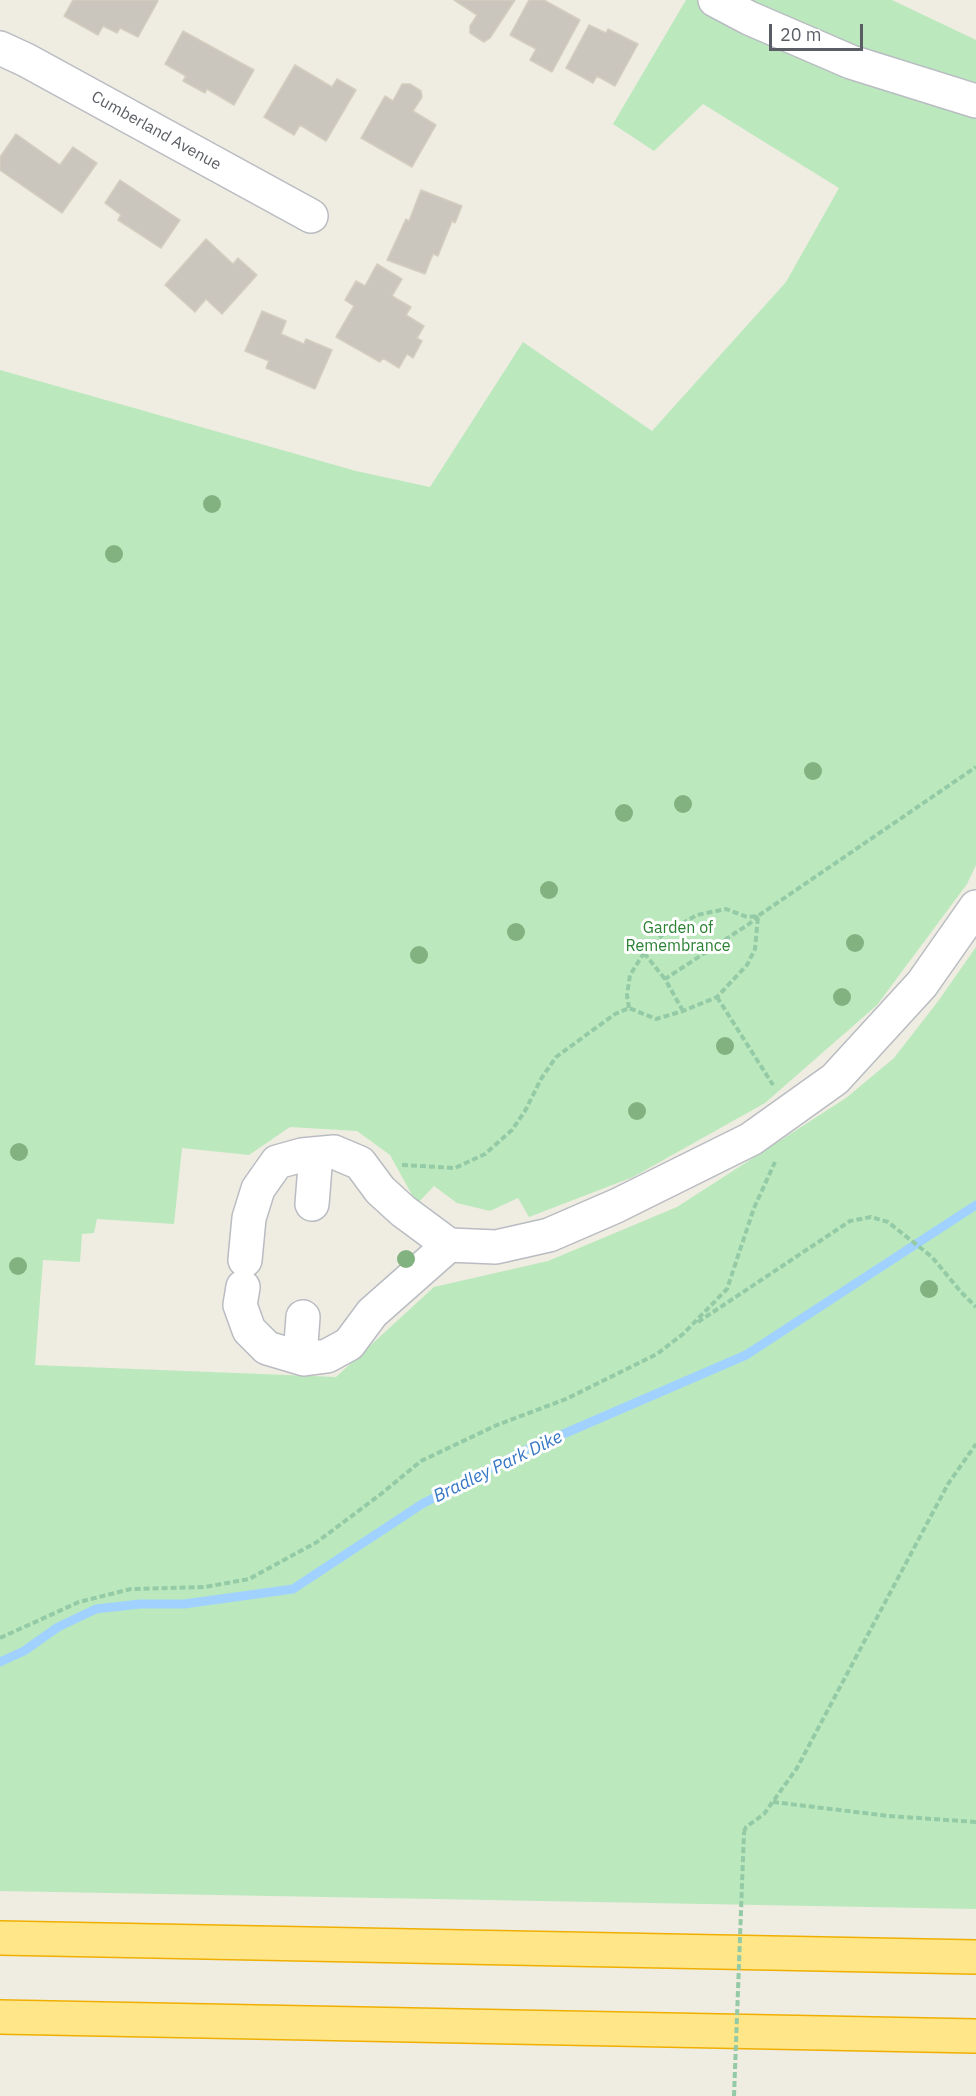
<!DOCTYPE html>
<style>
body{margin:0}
#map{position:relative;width:976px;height:2096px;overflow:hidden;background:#efece1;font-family:"IBM Plex Sans",sans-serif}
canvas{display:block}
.scale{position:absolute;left:769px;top:24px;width:94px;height:27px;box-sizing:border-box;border:3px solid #5a5e64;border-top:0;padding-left:8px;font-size:18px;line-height:21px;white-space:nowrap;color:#5a5e64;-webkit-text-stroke:4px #fff;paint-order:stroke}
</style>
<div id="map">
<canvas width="976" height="2096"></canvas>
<div class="scale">20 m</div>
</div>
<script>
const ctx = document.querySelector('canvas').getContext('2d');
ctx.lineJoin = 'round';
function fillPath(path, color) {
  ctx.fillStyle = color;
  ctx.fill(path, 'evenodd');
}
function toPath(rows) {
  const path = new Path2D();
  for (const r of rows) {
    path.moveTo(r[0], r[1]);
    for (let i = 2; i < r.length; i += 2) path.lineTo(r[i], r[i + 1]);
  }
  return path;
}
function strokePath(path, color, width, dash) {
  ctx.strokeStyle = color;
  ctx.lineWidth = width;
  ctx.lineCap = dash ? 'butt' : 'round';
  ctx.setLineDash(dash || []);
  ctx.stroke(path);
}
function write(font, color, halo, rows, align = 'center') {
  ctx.font = font + ' "IBM Plex Sans",sans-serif';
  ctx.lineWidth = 6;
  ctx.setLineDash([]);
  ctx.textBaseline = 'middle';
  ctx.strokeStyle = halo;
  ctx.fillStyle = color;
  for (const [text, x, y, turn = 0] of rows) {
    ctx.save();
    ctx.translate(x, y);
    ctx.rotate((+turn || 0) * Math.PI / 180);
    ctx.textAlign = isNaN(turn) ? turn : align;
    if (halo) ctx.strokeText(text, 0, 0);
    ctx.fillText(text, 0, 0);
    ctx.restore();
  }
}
const green = toPath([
 [686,0,892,0,976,40,976,865,967,884,877,1005,765,1103,633,1177,529,1217,518,1198,490,1211,457,1203,434,1186,417,1204,390,1155,357,1131,290,1127,249,1155,182,1148,174,1224,97,1219,94,1233,82,1234,80,1262,43,1260,35,1365,336,1377,434,1287,548,1261,677,1207,846,1098,894,1058,939,1000,976,947,976,1909,0,1891,0,370,356,471,430,487,523,342,652,431,786,282,839,188,703,104,654,151,613,124]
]);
const stream = toPath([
 [0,1662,24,1651,58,1627,96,1609,140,1604,184,1604,293,1589,422,1504,524,1451,746,1355,976,1205]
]);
const building = toPath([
 [73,0,156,0,158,1,138,37,120,28,117,33,103,26,98,35,64,16,73,0],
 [454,0,515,0,490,38,484,42,470,33,470,26,477,15,454,0],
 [529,0,544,0,580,20,552,72,530,60,536,49,510,35,529,0],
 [589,25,606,33,608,29,638,44,615,86,597,76,593,83,566,68,589,25],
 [183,31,254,70,234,105,207,89,205,93,183,81,186,76,165,64,183,31],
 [295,65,332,87,337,79,356,90,326,141,300,125,294,135,264,117,295,65],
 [402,84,410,84,421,91,422,97,413,111,436,125,412,167,361,138,385,96,393,101,402,84],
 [16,134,60,165,73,147,97,163,62,213,0,170,0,157,16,134],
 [120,180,180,220,161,248,118,220,121,215,105,203,120,180],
 [421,190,462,206,455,223,452,221,438,256,433,254,425,274,387,260,406,219,409,221,421,190],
 [206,239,233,264,238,258,257,275,222,314,206,299,195,312,165,285,206,239],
 [377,264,402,279,392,296,411,307,406,315,424,326,417,338,422,341,413,358,407,354,399,368,383,358,380,362,336,337,354,306,345,300,356,281,365,286,377,264],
 [262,311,286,321,281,334,304,344,306,339,332,350,315,389,266,368,269,361,245,351,262,311]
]);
const path = toPath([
 [644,953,665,979],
 [717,997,773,1085],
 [629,1008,627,995,630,975,644,953,662,935,697,915,726,909,747,917,758,916],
 [683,1011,665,979,749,924,758,916],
 [402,1165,455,1168,485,1154,512,1130,525,1111,541,1079,556,1057,615,1014,629,1008,656,1019,683,1011,717,997,747,965,755,949,758,916,976,767],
 [698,1322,850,1221,871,1217,888,1222,932,1257,961,1292,976,1307],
 [0,1638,79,1602,131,1589,205,1587,249,1579,317,1542,381,1494,421,1461,497,1425,566,1399,657,1354,683,1334,727,1289,754,1208,775,1162],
 [773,1802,889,1816,976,1822],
 [744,1832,746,1827,764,1814,797,1768,948,1484,976,1444]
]);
const minor = toPath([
 [715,0,749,18,851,62,976,101],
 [0,48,26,60,311,216],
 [312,1204,316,1154],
 [245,1260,249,1218,258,1189,277,1162,302,1155,334,1152,360,1163,380,1190,403,1211,449,1245],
 [243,1287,240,1305,249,1330,267,1348,304,1359,327,1356,349,1344,372,1313,449,1245,496,1247,549,1235,616,1206,751,1139,835,1079,922,984,976,907],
 [300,1357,303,1317]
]);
const highway = toPath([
 [0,1938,976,1957],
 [0,2017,976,2036]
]);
const pathBridge = toPath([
 [734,2096,744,1832]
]);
const trees = [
 [212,504],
 [114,554],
 [813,771],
 [683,804],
 [624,813],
 [549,890],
 [516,932],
 [855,943],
 [419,955],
 [842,997],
 [725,1046],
 [637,1111],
 [19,1152],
 [406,1259],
 [18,1266],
 [929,1289]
];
const streetNames = [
 ["Cumberland Avenue",156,131,29]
];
const parkNames = [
 ["Garden of",678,928],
 ["Remembrance",678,946]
];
const waterNames = [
 ["Bradley Park Dike",498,1467,-26]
];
fillPath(green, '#bbe9bd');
strokePath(stream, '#a1d2ff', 9);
fillPath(building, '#cac6be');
strokePath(building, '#d4cebf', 1.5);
strokePath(minor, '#b9bcc2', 36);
strokePath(highway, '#f0af00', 36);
strokePath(path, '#94caa5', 4, [6, 3]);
strokePath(minor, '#fff', 33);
strokePath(highway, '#ffe688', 33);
strokePath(pathBridge, '#94caa5', 4, [6, 3]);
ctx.fillStyle = '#83b281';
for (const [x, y] of trees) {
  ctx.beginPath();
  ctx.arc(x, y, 9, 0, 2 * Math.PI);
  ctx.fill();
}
write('16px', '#5a5e64', '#fff', streetNames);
write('16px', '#2b8233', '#fff', parkNames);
write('italic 18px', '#3576c5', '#fff', waterNames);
</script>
